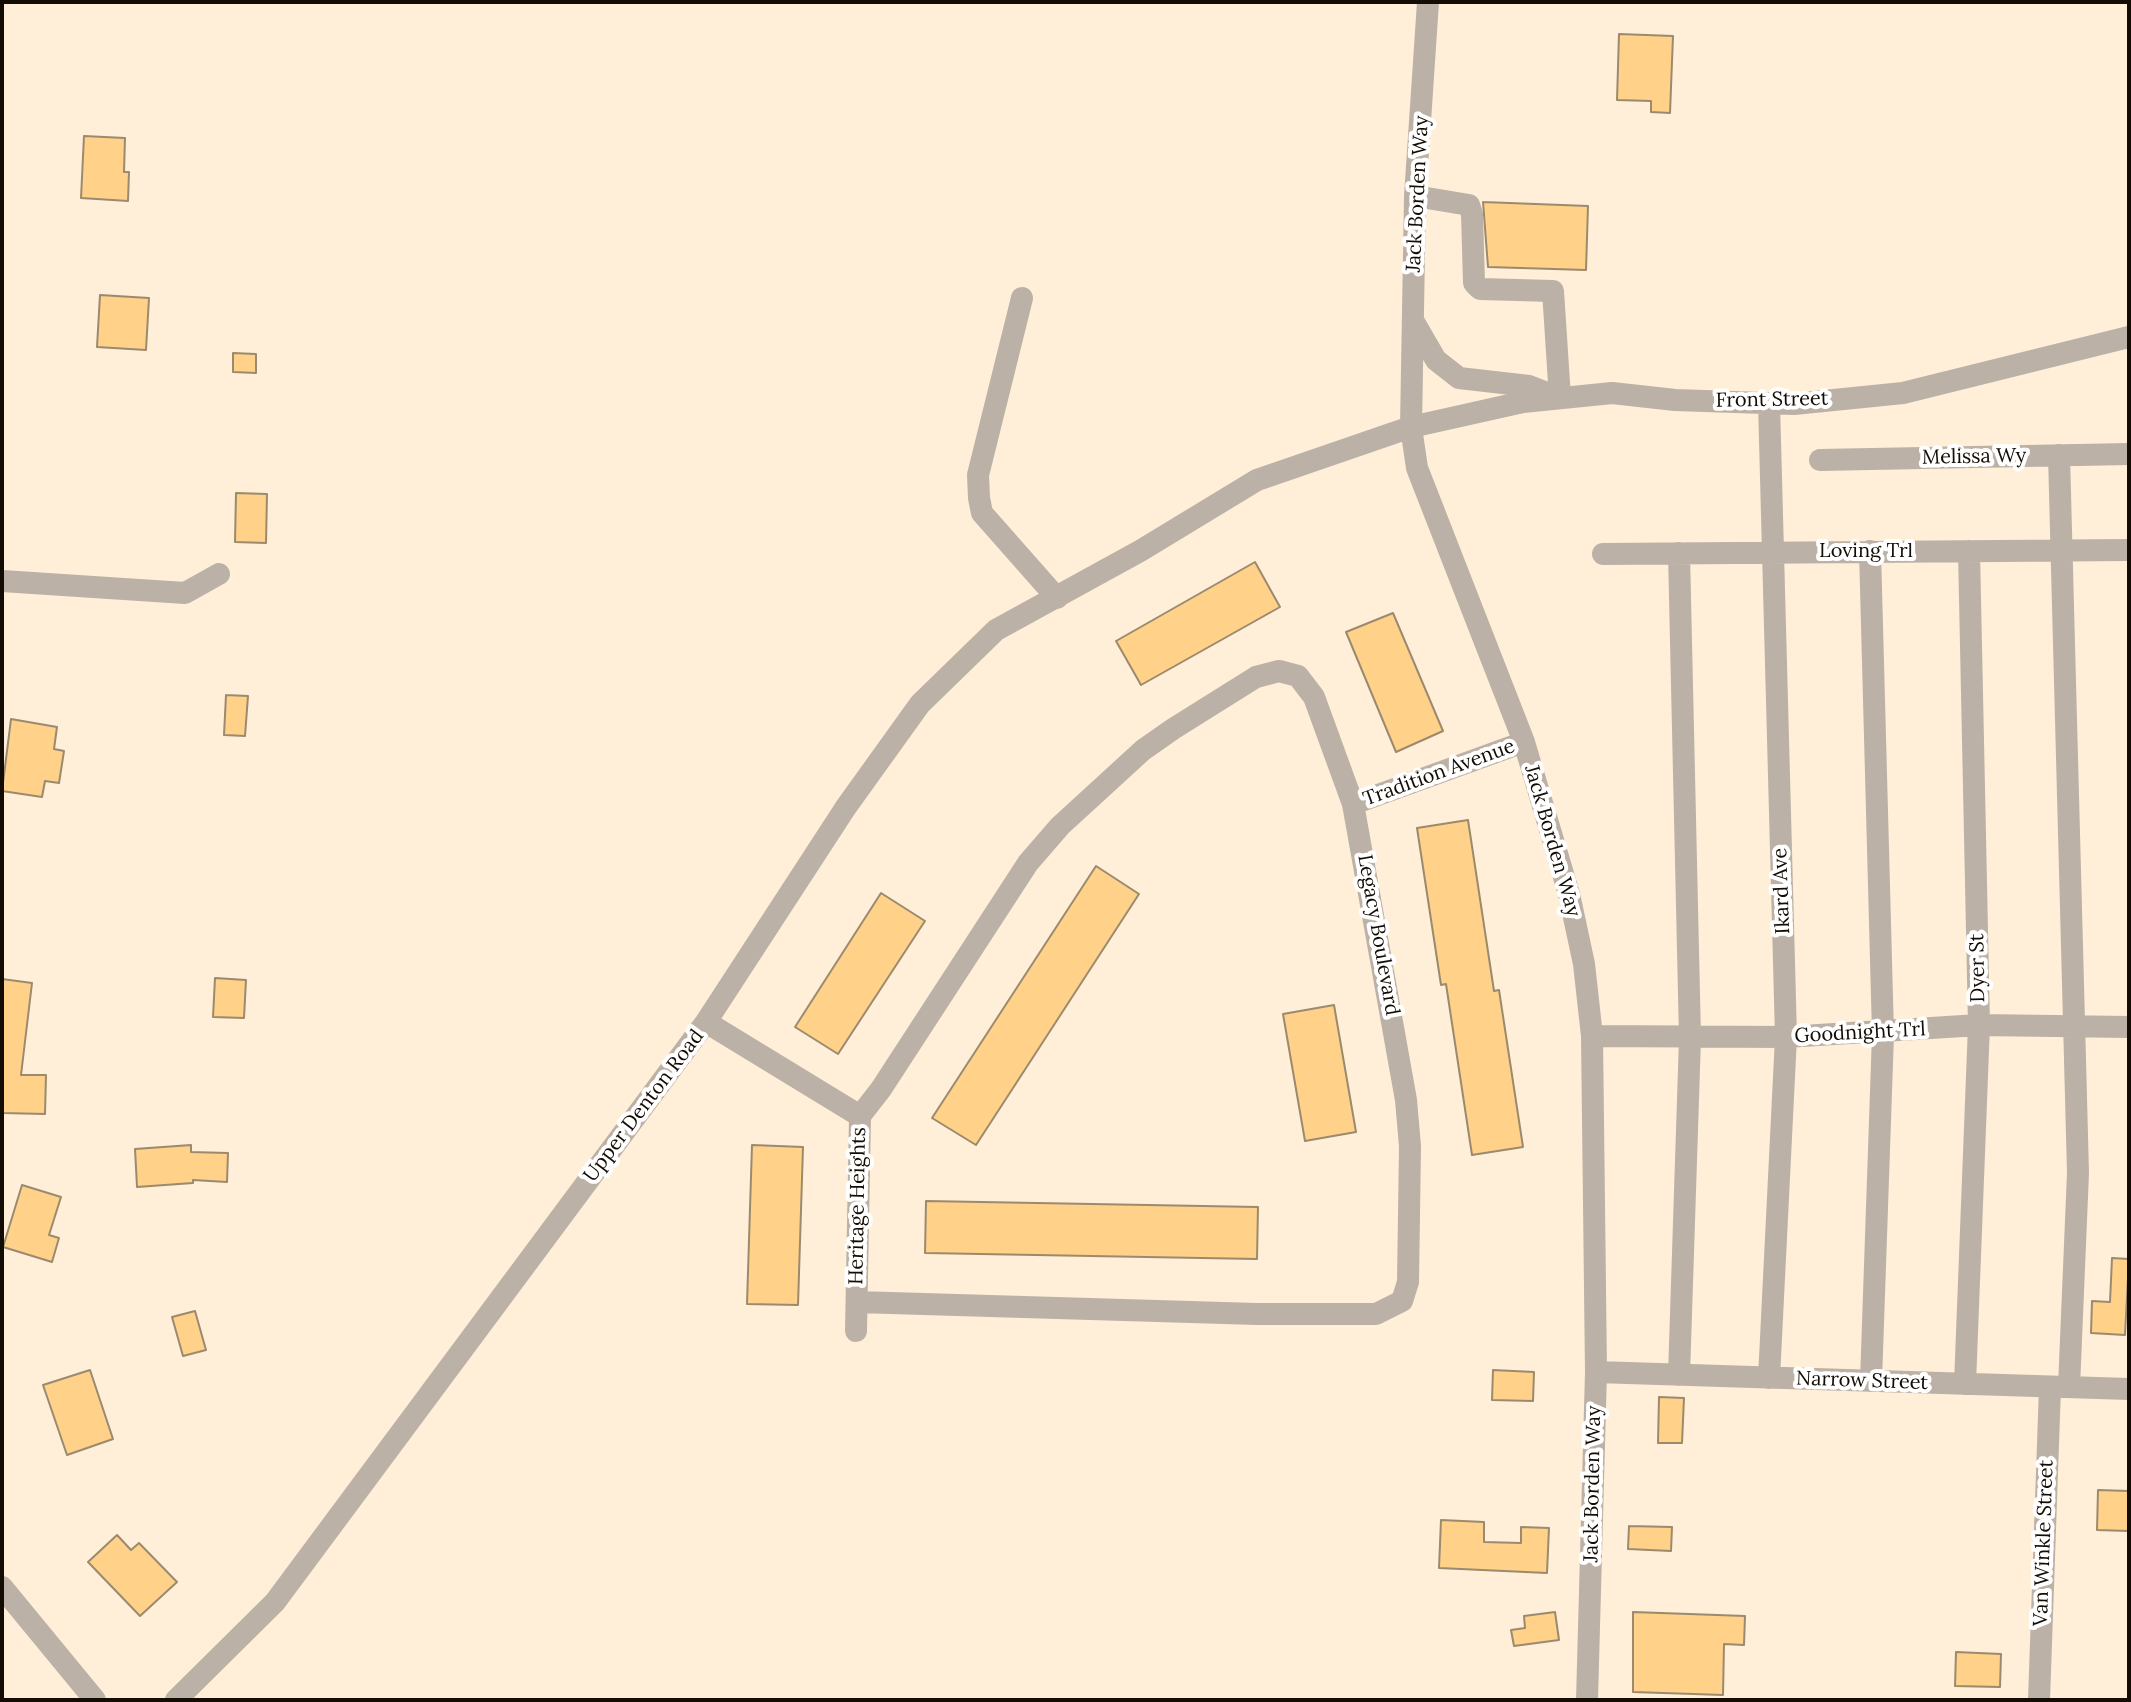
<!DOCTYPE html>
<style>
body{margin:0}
#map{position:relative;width:2131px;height:1702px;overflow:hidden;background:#ffefd8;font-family:Lora,serif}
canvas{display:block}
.frame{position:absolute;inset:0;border:4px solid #130c04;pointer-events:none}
</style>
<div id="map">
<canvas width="2131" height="1702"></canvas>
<div class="frame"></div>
</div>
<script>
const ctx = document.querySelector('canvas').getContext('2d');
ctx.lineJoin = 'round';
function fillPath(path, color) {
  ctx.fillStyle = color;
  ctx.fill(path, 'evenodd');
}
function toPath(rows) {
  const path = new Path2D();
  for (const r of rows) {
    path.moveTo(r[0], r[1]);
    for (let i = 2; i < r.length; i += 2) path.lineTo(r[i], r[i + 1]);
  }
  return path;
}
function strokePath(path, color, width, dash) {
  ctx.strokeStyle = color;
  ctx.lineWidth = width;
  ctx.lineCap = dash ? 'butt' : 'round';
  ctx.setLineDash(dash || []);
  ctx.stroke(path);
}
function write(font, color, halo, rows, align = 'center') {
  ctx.font = font + ' Lora,serif';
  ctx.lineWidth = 8;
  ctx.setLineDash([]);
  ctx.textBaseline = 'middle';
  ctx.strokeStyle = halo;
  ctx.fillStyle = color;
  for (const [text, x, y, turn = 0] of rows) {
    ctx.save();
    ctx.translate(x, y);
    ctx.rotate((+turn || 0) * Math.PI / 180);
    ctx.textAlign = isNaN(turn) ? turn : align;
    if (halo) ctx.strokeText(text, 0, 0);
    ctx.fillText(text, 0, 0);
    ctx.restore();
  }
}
const building = toPath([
 [1619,34,1673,36,1670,113,1651,112,1651,101,1617,100,1619,34],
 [84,136,125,138,124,172,129,172,128,201,81,198,84,136],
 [1483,202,1588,206,1586,270,1488,267,1483,202],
 [100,295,149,298,146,350,97,347,100,295],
 [233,353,256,354,256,373,233,372,233,353],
 [236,493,267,494,266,543,235,542,236,493],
 [1255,562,1280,607,1141,685,1116,641,1255,562],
 [1393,613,1443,731,1396,752,1346,632,1393,613],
 [226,695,248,696,245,736,224,735,226,695],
 [11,719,57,727,54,749,64,751,59,783,45,781,42,797,2,791,11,719],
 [1468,820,1494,991,1499,990,1523,1147,1472,1155,1446,984,1441,985,1417,828,1468,820],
 [1096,866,1139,894,976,1145,932,1118,1096,866],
 [881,893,925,921,838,1054,795,1027,881,893],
 [215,978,246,980,244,1018,213,1017,215,978],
 [2,979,32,983,21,1075,46,1075,45,1114,2,1113,2,979],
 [1334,1005,1356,1132,1305,1141,1283,1014,1334,1005],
 [191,1145,191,1152,228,1153,227,1182,193,1180,193,1183,137,1187,135,1149,191,1145],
 [752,1145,803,1147,798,1305,747,1304,752,1145],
 [22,1185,61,1197,49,1235,59,1238,52,1262,3,1247,22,1185],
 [926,1201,1258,1207,1257,1259,925,1253,926,1201],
 [2112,1258,2129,1259,2125,1335,2091,1333,2092,1301,2110,1302,2112,1258],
 [195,1311,206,1350,183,1356,172,1317,195,1311],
 [90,1370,113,1439,67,1455,43,1385,90,1370],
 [1493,1370,1534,1372,1533,1401,1492,1400,1493,1370],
 [1659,1397,1684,1398,1682,1443,1658,1443,1659,1397],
 [2098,1490,2129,1491,2129,1531,2097,1530,2098,1490],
 [1441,1520,1484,1522,1484,1542,1521,1543,1521,1527,1549,1528,1547,1573,1439,1568,1441,1520],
 [1629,1526,1672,1527,1671,1551,1628,1549,1629,1526],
 [117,1535,131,1550,139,1543,177,1582,140,1616,88,1562,117,1535],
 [1555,1612,1559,1640,1514,1646,1511,1630,1525,1628,1524,1616,1555,1612],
 [1633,1612,1745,1616,1744,1645,1724,1644,1723,1695,1633,1692,1633,1612],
 [1956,1652,2001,1654,2000,1687,1955,1686,1956,1652]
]);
const minor = toPath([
 [1428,2,1415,196,1411,427,1417,468,1524,742,1569,894,1584,964,1592,1036,1596,1372,1587,1700],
 [1022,298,978,475,979,498,982,513,1057,598],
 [1414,322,1436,360,1459,378,1529,386,1560,398,1553,291,1480,289,1474,283,1472,214,1469,205,1415,196],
 [2059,455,2078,1173,2069,1387],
 [1820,460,2129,454],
 [1870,551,1883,1034,1871,1381],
 [1603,554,2129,550],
 [2,581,185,593,219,574],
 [1353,804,1524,742],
 [706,1022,860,1116,856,1331],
 [1592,1036,1786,1037,1979,1025,2129,1027],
 [857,1302,1257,1314,1376,1314,1402,1301,1408,1282,1410,1146,1406,1100,1353,804,1314,697,1298,676,1279,671,1256,677,1173,729,1143,750,1060,826,1028,863,881,1089,860,1116],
 [1596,1372,2129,1389],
 [1679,1375,1690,1038,1679,553],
 [1769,1378,1786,1037,1769,403],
 [1965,1384,1979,1025,1969,551],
 [2,1587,95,1700],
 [176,1700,275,1602,706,1022,846,807,920,704,996,630,1140,551,1257,480,1411,427,1523,402,1612,393,1675,400,1794,404,1903,393,2129,337],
 [2039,1700,2050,1387]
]);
const streetNames = [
 ["Jack Borden Way",1418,194,-87],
 ["Front Street",1772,400,-1],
 ["Melissa Wy",1974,457,-1],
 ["Loving Trl",1866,551],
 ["Tradition Avenue",1439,773,-20],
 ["Jack Borden Way",1552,841,74],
 ["Ikard Ave",1782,891,-92],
 ["Legacy Boulevard",1378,935,80],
 ["Dyer St",1978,968,-91],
 ["Goodnight Trl",1860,1033,-3],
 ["Upper Denton Road",644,1106,-53],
 ["Heritage Heights",858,1206,-89],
 ["Narrow Street",1862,1381,2],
 ["Jack Borden Way",1593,1484,-89],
 ["Van Winkle Street",2044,1543,-88]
];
fillPath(building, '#ffd189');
strokePath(building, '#9b8a6e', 2);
strokePath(minor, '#bcb1a6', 22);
write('20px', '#130c04', '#fff', streetNames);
</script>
